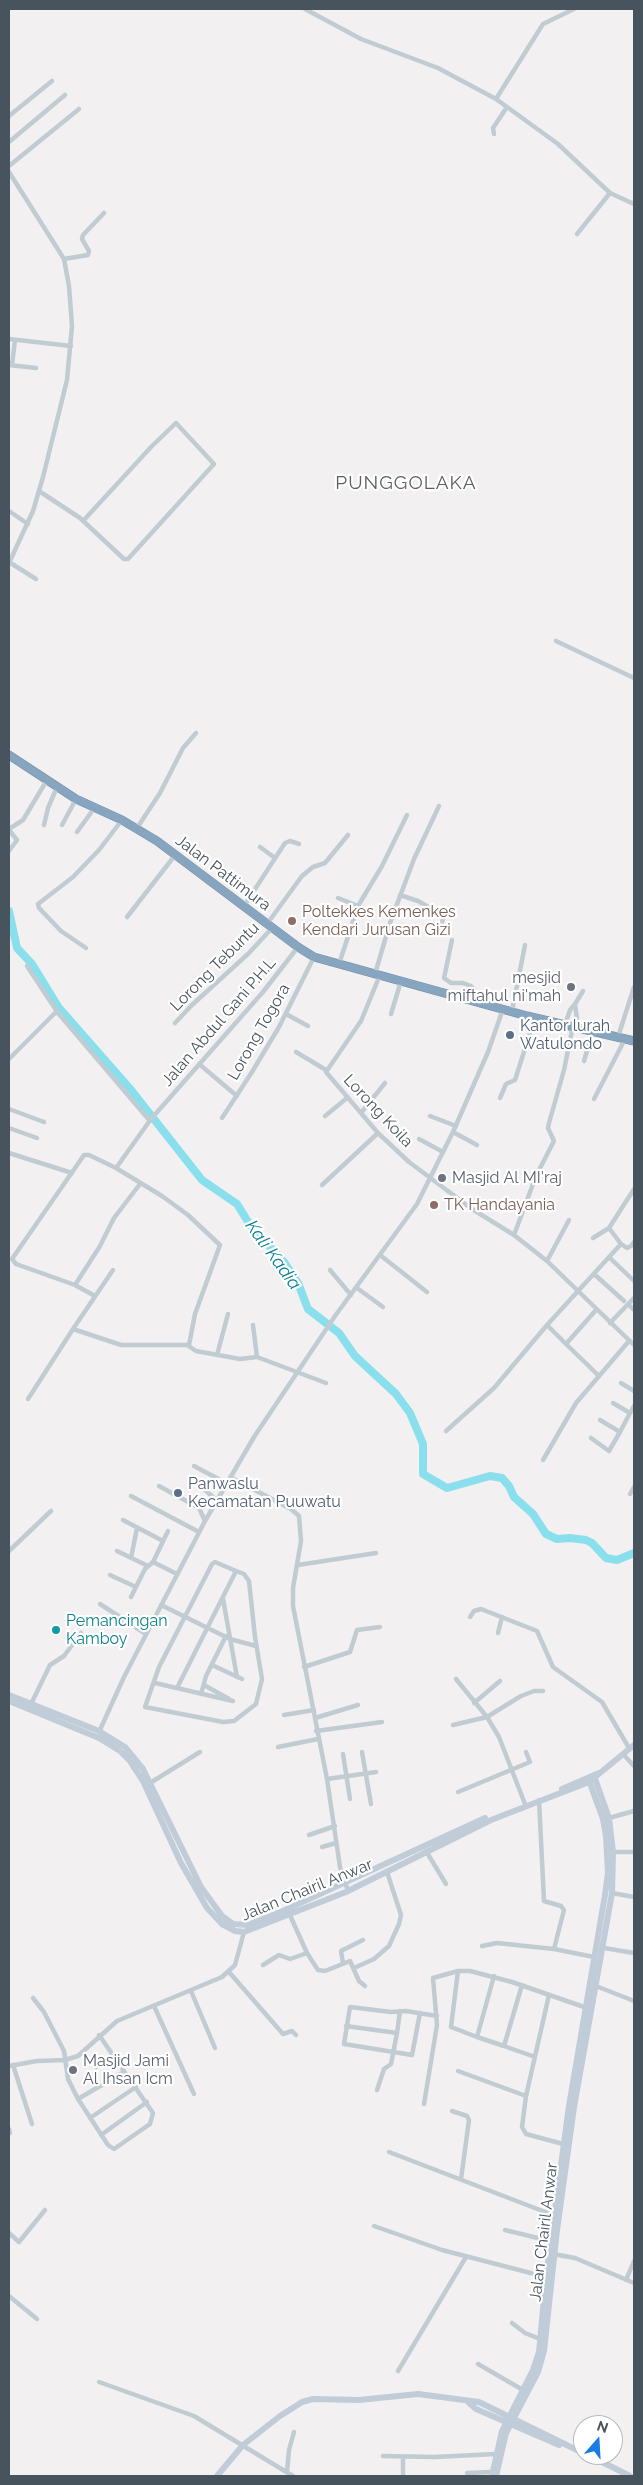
<!DOCTYPE html>
<style>
body{margin:0}
#map{position:relative;width:643px;height:2485px;overflow:hidden;background:#f2f0f0;font-family:Raleway,sans-serif}
canvas{display:block}
.frame{position:absolute;inset:0;border:10px solid #47545d;pointer-events:none}
.north{position:absolute;left:573px;top:2415px;width:50px;height:50px;box-sizing:border-box;background:#fff;border:1px solid #b5bbbe;border-radius:50%;rotate:19deg;font-size:14px;font-weight:700;line-height:20px;text-align:center;color:#47545d}
.north::after{content:'';display:block;margin:auto;width:18px;height:22px;background:#177de5;clip-path:polygon(50% 0,100% 100%,50% 72%,0 100%)}
</style>
<div id="map">
<canvas width="643" height="2485"></canvas>
<div class="frame"></div>
<div class="north">N</div>
</div>
<script>
const ctx = document.querySelector('canvas').getContext('2d');
ctx.lineJoin = 'round';
function toPath(rows) {
  const path = new Path2D();
  for (const r of rows) {
    path.moveTo(r[0], r[1]);
    for (let i = 2; i < r.length; i += 2) path.lineTo(r[i], r[i + 1]);
  }
  return path;
}
function strokePath(path, color, width, dash) {
  ctx.strokeStyle = color;
  ctx.lineWidth = width;
  ctx.lineCap = dash ? 'butt' : 'round';
  ctx.setLineDash(dash || []);
  ctx.stroke(path);
}
function write(font, color, halo, rows, align = 'center') {
  ctx.font = font + ' Raleway,sans-serif';
  ctx.lineWidth = 4.5;
  ctx.setLineDash([]);
  ctx.textBaseline = 'middle';
  ctx.strokeStyle = halo;
  ctx.fillStyle = color;
  for (const [text, x, y, turn = 0] of rows) {
    ctx.save();
    ctx.translate(x, y);
    ctx.rotate((+turn || 0) * Math.PI / 180);
    ctx.textAlign = isNaN(turn) ? turn : align;
    if (halo) ctx.strokeText(text, 0, 0);
    ctx.fillText(text, 0, 0);
    ctx.restore();
  }
}
const river = toPath([
 [9,911,17,948,32,964,59,1008,131,1090,202,1180,237,1204,252,1228,284,1262,298,1283,308,1309,339,1333,355,1356,396,1394,410,1413,423,1444,423,1474,447,1488,490,1476,502,1478,509,1486,514,1497,533,1514,546,1534,557,1539,570,1538,586,1540,592,1543,606,1558,617,1560,634,1553]
]);
const street = toPath([
 [305,9,361,39,438,68,496,99,558,144,610,193,634,204],
 [496,99,543,24,574,9],
 [9,116,52,81],
 [494,134,493,128,507,107],
 [9,142,65,95],
 [9,166,79,109],
 [9,172,64,259,69,286,72,326,67,380,43,477,33,511,9,563],
 [577,234,610,193],
 [64,259,88,255,89,251,82,239,83,235,104,213],
 [9,339,71,346],
 [9,365,36,368],
 [12,365,15,340],
 [39,491,80,518,124,559,128,559,214,464,176,423,152,446,83,521],
 [9,511,28,524],
 [9,562,36,579],
 [556,641,634,678],
 [44,825,48,808,57,787],
 [62,825,76,799],
 [137,828,160,793,183,748,196,733],
 [9,829,23,820,47,780],
 [77,832,95,807],
 [260,847,275,858],
 [9,851,17,840,9,830],
 [400,895,418,901,444,916,438,934],
 [338,898,358,906],
 [244,906,285,843,290,841,299,844],
 [127,917,176,854],
 [267,924,302,876,313,867,325,863,348,835],
 [452,940,444,978,451,983,463,983,471,986,474,989,474,1002],
 [86,948,61,931,39,908,38,904,73,877,99,850,122,820],
 [339,964,358,906,382,866,407,815],
 [27,966,58,1013],
 [375,974,390,923,414,859,439,806],
 [380,975,361,1021,326,1072,378,1133,409,1162,472,1209,514,1235,547,1261,634,1345],
 [512,1011,525,945],
 [286,1014,308,1026],
 [391,1014,401,981],
 [175,1023,192,1005,249,953,272,928],
 [565,1025,570,1010,575,1004],
 [578,1027,575,1004,583,991],
 [618,1037,634,987],
 [296,1052,326,1070],
 [9,1059,55,1013,58,1013,150,1121],
 [584,1061,593,1031],
 [199,1064,237,1096],
 [500,1098,506,1084,515,1080,535,1017],
 [594,1099,625,1039],
 [9,1109,44,1122],
 [361,1113,385,1083],
 [325,1116,347,1098],
 [430,1116,456,1126],
 [222,1118,252,1072,279,1027,314,957],
 [9,1128,37,1138],
 [453,1132,477,1145],
 [419,1139,443,1152],
 [9,1153,72,1173],
 [116,1168,162,1196,188,1215,220,1245,195,1314,189,1345],
 [322,1185,378,1133],
 [609,1228,621,1244,627,1248,631,1246,634,1242],
 [514,1235,536,1176,554,1141,548,1128,549,1123,564,1070,573,1026],
 [593,1238,609,1228,634,1189],
 [380,1255,427,1292],
 [610,1258,634,1281],
 [547,1261,569,1220],
 [113,1270,73,1329,121,1345,187,1345,196,1351,240,1359,257,1357,326,1383],
 [330,1270,351,1295],
 [594,1274,624,1301],
 [75,1285,100,1246,114,1218,140,1184],
 [357,1288,383,1307],
 [95,1296,75,1285,16,1264,12,1259,84,1155,89,1155,116,1168,151,1119,263,992,298,947],
 [628,1304,634,1310],
 [596,1310,566,1344,599,1376],
 [610,1323,634,1298],
 [253,1325,257,1357],
 [566,1344,547,1325,621,1244],
 [217,1355,228,1314],
 [621,1383,634,1391],
 [28,1399,73,1329],
 [613,1403,630,1413,634,1406],
 [600,1420,620,1432,630,1413],
 [446,1431,494,1388,547,1325],
 [591,1438,609,1451,620,1432],
 [543,1460,576,1403,629,1341],
 [194,1466,226,1483],
 [230,1477,291,1509,299,1516,301,1541,293,1588,293,1606,327,1779,340,1867,348,1891],
 [159,1486,199,1508,205,1521],
 [203,1488,216,1500],
 [630,1494,634,1487],
 [131,1496,199,1532],
 [123,1520,163,1541],
 [9,1551,51,1511],
 [117,1551,148,1566],
 [131,1558,137,1528],
 [153,1562,177,1574],
 [298,1565,376,1553],
 [110,1575,136,1587],
 [131,1597,145,1569,153,1562,168,1531],
 [223,1599,237,1677],
 [100,1604,146,1634],
 [161,1605,230,1639,256,1646],
 [470,1617,474,1611,481,1609,537,1631,553,1667,602,1702,629,1748],
 [498,1633,502,1617],
 [212,1665,242,1679],
 [304,1667,350,1652,357,1630,380,1627],
 [456,1679,487,1717,499,1737,525,1804],
 [155,1683,233,1701],
 [204,1685,229,1699],
 [177,1688,236,1571,244,1574,249,1581,255,1637,262,1679,256,1704,234,1721,223,1722,145,1707,159,1667,212,1564,215,1562,236,1571],
 [201,1694,206,1676,226,1636],
 [474,1703,500,1681],
 [31,1704,50,1665,64,1656,81,1633],
 [284,1715,314,1710],
 [315,1718,358,1705],
 [453,1725,487,1717,521,1696,534,1691,543,1691],
 [316,1731,382,1722],
 [99,1732,124,1677,205,1521,254,1437,335,1316,417,1204,453,1132,488,1052,503,1009],
 [278,1747,318,1739],
 [362,1752,371,1804],
 [343,1754,350,1799],
 [623,1754,634,1766],
 [327,1779,376,1772],
 [150,1783,200,1752],
 [458,1792,530,1762,526,1752],
 [539,1800,544,1901,561,1906,564,1910,554,1949,594,1957],
 [609,1818,634,1811],
 [309,1835,335,1826],
 [322,1847,336,1843],
 [426,1851,446,1884],
 [613,1852,634,1852],
 [612,1893,634,1897],
 [289,1913,307,1953,318,1970,325,1971,350,1961,359,1981,365,1986],
 [482,1946,497,1943,554,1949],
 [604,1948,634,1953],
 [343,1963,341,1951,363,1940],
 [263,1965,279,1955,290,1959,307,1953],
 [354,1968,374,1959,389,1946,399,1924,401,1915,387,1872],
 [458,1971,451,2027,477,2037,494,1976],
 [229,1972,283,2034,292,2031,296,2035],
 [596,1986,634,2001],
 [191,1991,215,2048],
 [549,1995,526,2096,522,2127,526,2134,563,2144],
 [33,1998,44,2012,64,2051,68,2079,78,2099,108,2145,114,2149,150,2124,153,2113,99,2035],
 [154,2006,194,2094],
 [420,2013,412,2055,344,2044,350,2007,391,2012,406,2011,437,2016],
 [346,2026,397,2033,391,2064,384,2069,377,2090],
 [397,2033,400,2011],
 [477,2037,504,2046,522,1985],
 [504,2046,535,2057],
 [13,2065,32,2124],
 [9,2066,37,2061,65,2060,78,2056,117,2021,222,1977,235,1965,244,1932],
 [96,2067,112,2055],
 [458,2071,526,2096],
 [78,2099,124,2072],
 [424,2104,437,2025,433,1978,458,1971,470,1971,512,1982,584,2007],
 [452,2111,467,2116,469,2120,461,2179],
 [90,2118,136,2087],
 [9,2129,10,2133],
 [101,2135,147,2102],
 [389,2152,553,2215],
 [374,2226,442,2250,546,2277],
 [505,2230,550,2241],
 [9,2233,19,2242,45,2210],
 [553,2254,575,2258,634,2283],
 [626,2280,634,2261],
 [9,2296,37,2319],
 [512,2323,525,2333,540,2339],
 [478,2364,523,2390],
 [398,2371,466,2257],
 [99,2382,194,2416,293,2476],
 [383,2456,435,2457,496,2454],
 [287,2472,289,2450,294,2432],
 [467,2473,492,2472],
 [403,2476,403,2457]
]);
const secondary = toPath([
 [9,1695,99,1731,125,1747,143,1769,201,1887,222,1916,233,1924,248,1925,285,1910,485,1818],
 [9,1701,99,1738,120,1751,130,1761,143,1781,181,1863,207,1908,222,1924,235,1931,244,1932,346,1892,491,1820,589,1782,634,1745],
 [562,1789,599,1773],
 [469,2403,476,2409,559,2445],
 [588,2455,630,2476],
 [217,2476,243,2445,280,2416,302,2402,313,2399,359,2400,418,2394,479,2402,583,2453],
 [492,2476,502,2431,533,2370,539,2352,546,2277,569,2106,605,1895,608,1873,606,1836,603,1819,588,1778],
 [496,2476,506,2433,538,2372,544,2351,557,2230,574,2107,612,1893,613,1852,609,1818,594,1776]
]);
const highway = toPath([
 [9,755,76,799,122,820,157,841,298,947,314,957,527,1016,634,1041]
]);
const markers = [
 [292,921,5,"#8d6e63"],
 [571,987,5,"#6b7280"],
 [510,1035,5,"#5c6f8a"],
 [442,1178,5,"#6b7280"],
 [434,1205,5,"#8d6e63"],
 [178,1493,5,"#5c6f8a"],
 [56,1630,5,"#0f9aa8"],
 [73,2070,5,"#6b7280"]
];
const streetNames = [
 ["Jalan Pattimura",223,873,37],
 ["Lorong Tebuntu",215,967,-45],
 ["Jalan Abdul Gani P.H.L",219,1022,-49],
 ["Lorong Togora",259,1032,-60],
 ["Lorong Koila",378,1111,47],
 ["Jalan Chairil Anwar",307,1890,-22],
 ["Jalan Chairil Anwar",544,2232,-83]
];
const educationNames = [
 ["Poltekkes Kemenkes",302,912],
 ["Kendari Jurusan Gizi",302,930],
 ["TK Handayania",444,1205]
];
const worshipNames = [
 ["mesjid",561,978,"right"],
 ["miftahul ni'mah",561,996,"right"],
 ["Masjid Al MI'raj",452,1178],
 ["Masjid Jami",83,2061],
 ["Al Ihsan Icm",83,2079]
];
const serviceNames = [
 ["Kantor lurah",520,1026],
 ["Watulondo",520,1044],
 ["Panwaslu",188,1484],
 ["Kecamatan Puuwatu",188,1502]
];
const cultureNames = [
 ["Pemancingan",66,1621],
 ["Kamboy",66,1639]
];
const waterNames = [
 ["Kali Kadia",273,1255,54]
];
const quarterNames = [
 ["PUNGGOLAKA",406,483]
];
strokePath(river, '#8adfed', 8);
strokePath(highway, '#7290ab', 9);
strokePath(street, '#c0cbd2', 4.5);
strokePath(secondary, '#c0ccd7', 6);
strokePath(highway, '#87a5bf', 8);
for (const [x, y, r, color] of markers) {
  const dot = new Path2D();
  dot.arc(x, y, r, 0, 2 * Math.PI);
  ctx.fillStyle = color;
  ctx.fill(dot);
  strokePath(dot, '#fff', 2);
}
write('16px', '#47545d', '#fff', streetNames);
write('16px', '#785e54', '#fff', educationNames, 'left');
write('16px', '#5b616d', '#fff', worshipNames, 'left');
write('16px', '#4e5e75', '#fff', serviceNames, 'left');
write('16px', '#0d838f', '#fff', cultureNames, 'left');
write('italic 18px', '#0b8196', '#fff', waterNames);
ctx.letterSpacing = '1px';
write('19px', '#5c6065', '#fff', quarterNames);
ctx.letterSpacing = '0px';
</script>
